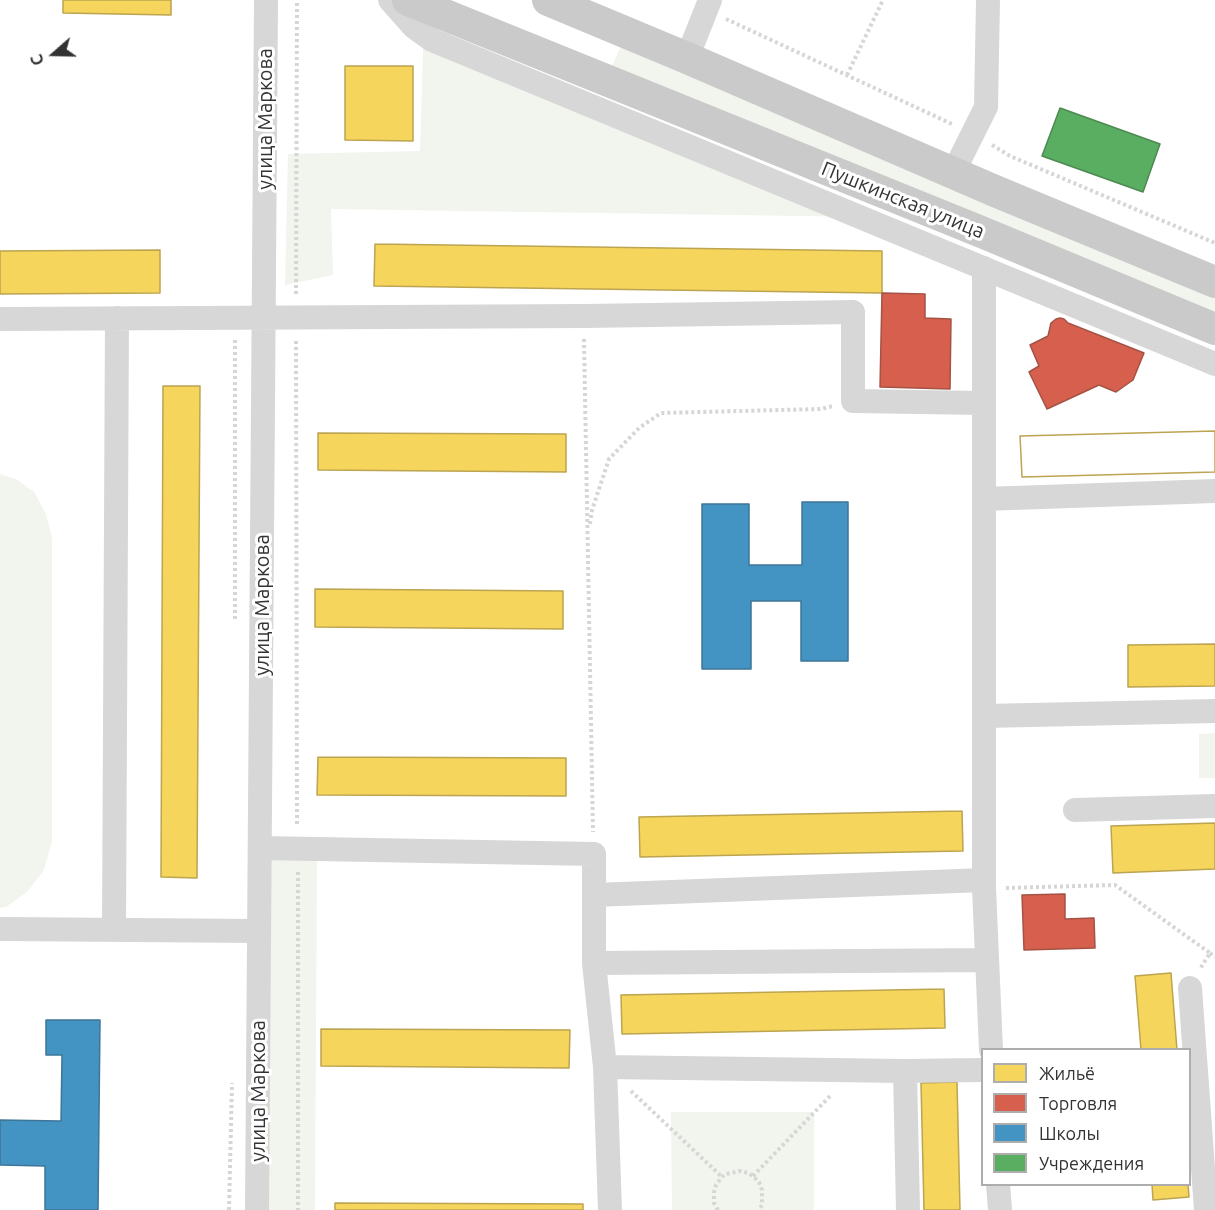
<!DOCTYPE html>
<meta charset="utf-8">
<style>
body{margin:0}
#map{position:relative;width:1215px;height:1210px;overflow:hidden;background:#fff;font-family:Ubuntu,sans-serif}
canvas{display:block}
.legend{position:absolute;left:981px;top:1048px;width:210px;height:138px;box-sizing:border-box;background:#fff;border:2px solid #adadad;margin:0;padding:8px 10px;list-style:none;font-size:18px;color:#333}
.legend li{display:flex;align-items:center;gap:12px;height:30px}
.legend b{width:30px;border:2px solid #adadad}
.north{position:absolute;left:24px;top:24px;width:60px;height:60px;-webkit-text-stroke:4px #fff;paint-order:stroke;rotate:250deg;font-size:16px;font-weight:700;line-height:24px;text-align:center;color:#333}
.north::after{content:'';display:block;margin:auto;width:21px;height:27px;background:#333;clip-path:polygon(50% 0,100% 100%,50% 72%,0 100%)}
</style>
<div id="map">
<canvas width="1215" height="1210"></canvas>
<ul class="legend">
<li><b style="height:16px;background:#f6d55c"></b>Жильё</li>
<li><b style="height:16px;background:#d6604d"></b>Торговля</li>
<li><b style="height:16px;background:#4393c3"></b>Школы</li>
<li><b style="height:16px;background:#5aae61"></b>Учреждения</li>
</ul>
<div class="north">С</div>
</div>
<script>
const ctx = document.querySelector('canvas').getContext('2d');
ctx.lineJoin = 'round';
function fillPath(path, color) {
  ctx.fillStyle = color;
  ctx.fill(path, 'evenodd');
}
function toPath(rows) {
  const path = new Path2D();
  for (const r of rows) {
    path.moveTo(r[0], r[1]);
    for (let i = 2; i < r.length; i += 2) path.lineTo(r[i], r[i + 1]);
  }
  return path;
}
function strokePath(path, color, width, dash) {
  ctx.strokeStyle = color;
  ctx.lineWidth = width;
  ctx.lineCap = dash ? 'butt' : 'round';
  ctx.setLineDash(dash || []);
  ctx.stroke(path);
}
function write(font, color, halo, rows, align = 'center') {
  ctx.font = font + ' Ubuntu,sans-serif';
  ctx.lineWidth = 6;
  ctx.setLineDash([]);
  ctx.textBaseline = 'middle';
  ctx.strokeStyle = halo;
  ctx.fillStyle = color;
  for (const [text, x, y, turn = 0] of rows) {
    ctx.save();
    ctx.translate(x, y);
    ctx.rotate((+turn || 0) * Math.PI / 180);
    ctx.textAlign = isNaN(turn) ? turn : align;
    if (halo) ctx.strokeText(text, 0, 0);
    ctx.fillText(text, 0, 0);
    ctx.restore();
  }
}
const green = toPath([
 [424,23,868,217,331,209,333,275,285,285,288,154,420,151],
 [622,44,1215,294,1215,316,612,66],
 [0,474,16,479,34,492,46,514,52,538,52,841,44,870,27,892,6,907,0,908],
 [1215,733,1215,778,1199,778,1199,734],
 [271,853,317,855,315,1210,266,1210],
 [671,1112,814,1112,814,1210,672,1210]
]);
const homes = toPath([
 [63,0,171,0,171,15,63,13,63,0],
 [345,66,413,66,413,141,345,140,345,66],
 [375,244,882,251,882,293,374,286,375,244],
 [160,250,160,293,0,294,0,251,160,250],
 [163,386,200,386,197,878,161,877,163,386],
 [1215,431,1215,472,1022,477,1020,436,1215,431],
 [1215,431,1215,472,1022,477,1020,436,1215,431],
 [318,433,566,434,566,472,318,470,318,433],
 [315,589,563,591,563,629,315,627,315,589],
 [1215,644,1215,686,1128,687,1128,645,1215,644],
 [318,757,566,758,566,796,317,795,318,757],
 [962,811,963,851,640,857,639,817,962,811],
 [1215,823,1215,869,1113,873,1111,826,1215,823],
 [1171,973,1177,1050,1141,1050,1135,976,1171,973],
 [944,989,945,1028,622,1034,621,995,944,989],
 [321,1029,570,1030,569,1068,321,1066,321,1029],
 [957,1082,960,1210,924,1210,921,1083,957,1082],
 [1152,1184,1188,1184,1189,1197,1153,1200,1152,1184],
 [335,1203,583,1204,583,1210,335,1210,335,1203]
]);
const shops = toPath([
 [882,293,925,294,925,318,951,319,950,389,880,387,882,293],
 [1060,318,1064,319,1068,323,1144,353,1133,380,1116,392,1099,385,1047,409,1029,372,1039,366,1030,345,1048,336,1051,323,1056,319,1060,318],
 [1065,894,1065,919,1094,918,1095,948,1024,950,1022,895,1065,894]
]);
const schools = toPath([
 [802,502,848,502,848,661,801,661,801,601,751,601,751,669,702,669,702,504,749,504,749,565,802,565,802,502],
 [46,1020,100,1020,98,1210,45,1210,45,1166,0,1165,0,1120,61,1121,62,1055,46,1055,46,1020]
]);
const public = toPath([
 [1060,108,1160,144,1143,192,1042,156,1060,108]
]);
const path = toPath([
 [726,19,954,125],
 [847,75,883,0],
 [992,145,1010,156,1215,243],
 [296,294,297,0],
 [584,339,593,832],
 [296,341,297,825],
 [590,524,592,510,609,459,639,428,661,413,821,409,833,406],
 [235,619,235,339],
 [298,872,298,1210],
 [1006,888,1115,885,1210,953,1200,969],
 [1210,953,1215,957],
 [631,1091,722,1177],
 [753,1176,832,1094],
 [229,1210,232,1083],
 [718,1210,714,1203,714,1192,716,1185,722,1177,726,1174,740,1171,748,1173,753,1176,759,1182,762,1190,762,1205,759,1210]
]);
const minor = toPath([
 [390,0,414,27,432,40,1215,364],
 [687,58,710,0],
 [953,173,986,107,988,0],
 [984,268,984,888,991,1050],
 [0,319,584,316,853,312,853,401,984,403],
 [984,499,1215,491],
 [984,716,1215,711],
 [1075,810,1215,806],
 [260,848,594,854,594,963,605,1067,610,1210],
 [594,895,984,880],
 [0,929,259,931],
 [114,930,117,318],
 [594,963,987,960],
 [1190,988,1206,1210],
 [605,1067,905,1071],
 [998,1184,1000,1210],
 [257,1210,266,0],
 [908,1210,905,1071,982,1070]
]);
const major = toPath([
 [408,0,979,231,1215,329],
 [548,0,687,58,995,191,1215,282]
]);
const streetNames = [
 ["улица Маркова",265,119,-90],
 ["Пушкинская улица",903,200,22],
 ["улица Маркова",262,605,-90],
 ["улица Маркова",258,1091,-90]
];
fillPath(green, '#f1f5ed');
fillPath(homes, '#f6d55c');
strokePath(homes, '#bca450', 1.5);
fillPath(shops, '#d6604d');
strokePath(shops, '#a55245', 1.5);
fillPath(schools, '#4393c3');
strokePath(schools, '#3e7698', 1.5);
fillPath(public, '#5aae61');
strokePath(public, '#4e8953', 1.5);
strokePath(path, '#d6d6d6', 4, [3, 3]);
strokePath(minor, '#d7d7d7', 24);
strokePath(major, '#cacaca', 32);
write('20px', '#333', '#fff', streetNames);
</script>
